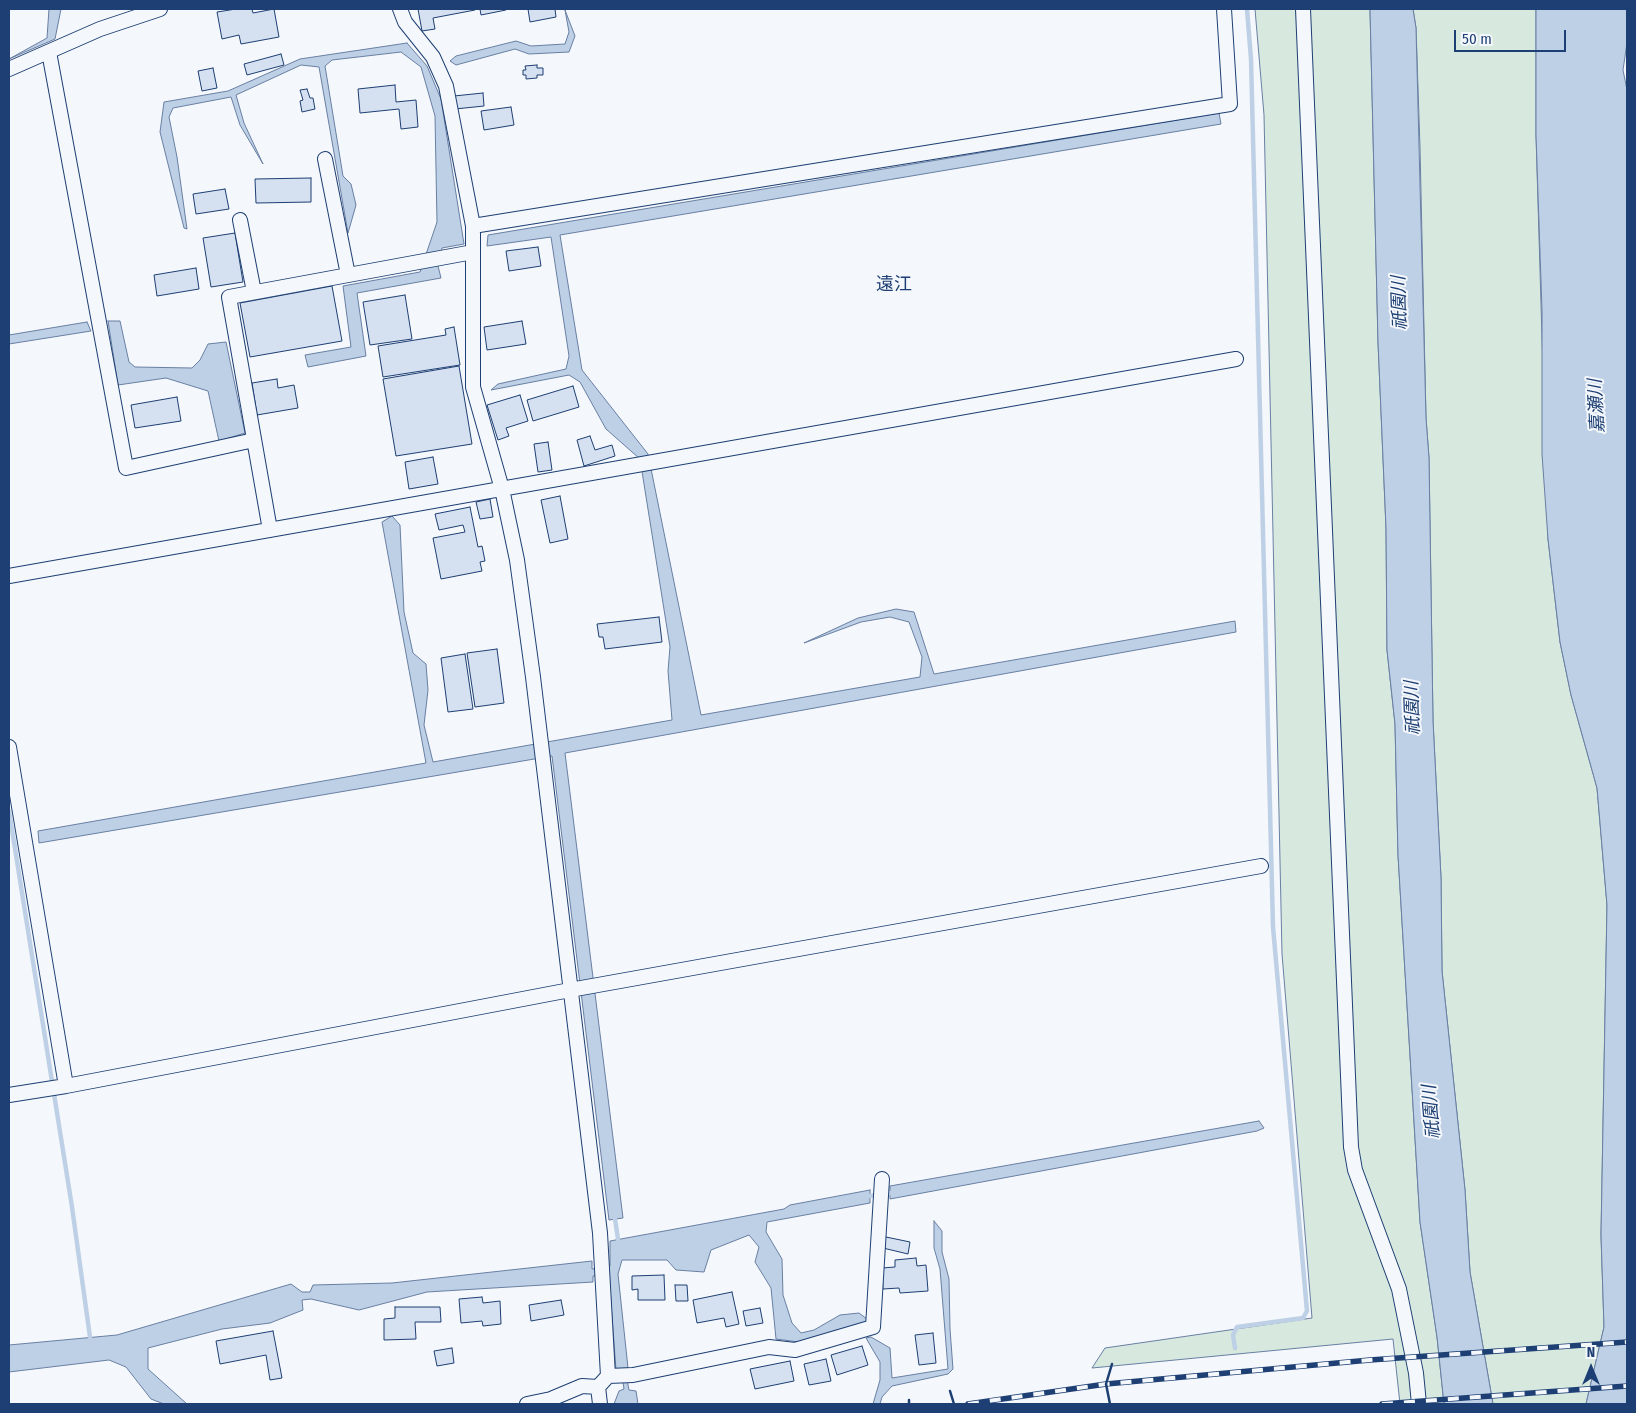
<!DOCTYPE html>
<meta charset="utf-8">
<style>
body{margin:0}
#map{position:relative;width:1636px;height:1413px;overflow:hidden;background:#f4f7fb;font-family:"Fira Sans Condensed",sans-serif}
canvas{display:block}
.frame{position:absolute;inset:0;border:10px solid #1d3f73;pointer-events:none}
.north{position:absolute;left:1566px;top:1343px;width:50px;height:50px;-webkit-text-stroke:4px #f4f7fb;paint-order:stroke;rotate:0deg;font-size:14px;font-weight:700;line-height:20px;text-align:center;color:#1d3f73}
.north::after{content:'';display:block;margin:auto;width:18px;height:22px;background:#1d3f73;clip-path:polygon(50% 0,100% 100%,50% 72%,0 100%)}
.scale{position:absolute;left:1454px;top:30px;width:112px;height:22px;box-sizing:border-box;border:2px solid #1d3f73;border-top:0;padding-left:6px;font-size:15px;line-height:18px;white-space:nowrap;color:#1d3f73;-webkit-text-stroke:4px #f4f7fb;paint-order:stroke}
</style>
<div id="map">
<canvas width="1636" height="1413"></canvas>
<div class="frame"></div>
<div class="north">N</div>
<div class="scale">50 m</div>
</div>
<script>
const ctx = document.querySelector('canvas').getContext('2d');
ctx.lineJoin = 'round';
function fillPath(path, color) {
  ctx.fillStyle = color;
  ctx.fill(path, 'evenodd');
}
function toPath(rows) {
  const path = new Path2D();
  for (const r of rows) {
    path.moveTo(r[0], r[1]);
    for (let i = 2; i < r.length; i += 2) path.lineTo(r[i], r[i + 1]);
  }
  return path;
}
function strokePath(path, color, width, dash) {
  ctx.strokeStyle = color;
  ctx.lineWidth = width;
  ctx.lineCap = dash ? 'butt' : 'round';
  ctx.setLineDash(dash || []);
  ctx.stroke(path);
}
function write(font, color, halo, rows, align = 'center') {
  ctx.font = font + ' "Fira Sans Condensed","Noto Sans JP",sans-serif';
  ctx.lineWidth = 4;
  ctx.setLineDash([]);
  ctx.textBaseline = 'middle';
  ctx.strokeStyle = halo;
  ctx.fillStyle = color;
  for (const [text, x, y, turn = 0] of rows) {
    ctx.save();
    ctx.translate(x, y);
    ctx.rotate((+turn || 0) * Math.PI / 180);
    ctx.textAlign = isNaN(turn) ? turn : align;
    if (halo) ctx.strokeText(text, 0, 0);
    ctx.fillText(text, 0, 0);
    ctx.restore();
  }
}
const green = toPath([
 [1255,9,1370,9,1378,342,1386,528,1387,650,1395,724,1398,855,1420,1222,1437,1337,1444,1404,1400,1404,1393,1339,1092,1368,1105,1348,1312,1318,1282,954,1264,115,1255,9],
 [1413,9,1536,9,1536,135,1548,539,1560,642,1571,695,1597,788,1607,905,1601,1235,1604,1327,1586,1404,1493,1404,1470,1272,1465,1190,1442,971,1441,878,1433,721,1429,458,1426,418,1420,148,1416,28,1413,9]
]);
const water = toPath([
 [49,9,61,9,55,39,9,59,47,38,49,9],
 [1370,9,1413,9,1416,28,1426,418,1429,458,1433,721,1441,878,1442,971,1465,1190,1470,1272,1493,1404,1444,1404,1437,1337,1420,1222,1398,855,1395,724,1387,650,1386,528,1378,342,1370,9],
 [1536,9,1627,9,1627,43,1623,70,1627,90,1627,1404,1586,1404,1604,1327,1601,1235,1607,905,1597,788,1571,695,1560,642,1548,539,1542,454,1542,311,1536,135,1536,9],
 [565,10,575,36,569,52,529,54,515,49,456,65,450,61,456,56,516,41,531,46,565,44,569,32,565,10],
 [407,43,427,66,441,99,464,244,442,248,438,266,441,278,357,293,366,356,308,367,305,355,351,347,343,286,420,272,437,222,435,116,421,67,401,52,332,60,325,66,343,176,351,184,356,205,348,233,319,67,301,65,236,95,244,123,263,164,240,125,231,97,173,108,169,117,177,157,187,229,184,228,160,132,164,102,228,91,300,59,407,43],
 [1219,113,1221,124,560,235,582,370,648,454,701,715,920,677,922,657,909,622,890,617,861,622,804,643,858,618,896,609,914,612,934,674,1235,621,1236,632,565,753,623,1218,609,1220,552,756,39,843,38,831,426,763,382,522,392,516,400,525,404,612,413,653,426,664,428,690,424,725,433,762,672,720,668,671,670,647,640,459,606,429,580,382,569,375,491,390,498,384,566,369,569,356,551,237,487,246,488,235,1219,113],
 [108,321,120,321,129,362,135,367,192,368,200,360,208,344,226,342,245,433,219,441,208,391,166,378,118,385,108,321],
 [87,322,91,331,9,344,9,335,87,322],
 [1259,1121,1264,1128,1257,1131,890,1199,890,1186,1259,1121],
 [870,1190,870,1203,767,1222,766,1232,782,1259,783,1295,792,1323,801,1333,814,1330,840,1315,859,1313,867,1319,863,1327,806,1343,776,1339,771,1288,755,1262,759,1247,749,1235,711,1250,704,1272,676,1270,667,1260,622,1260,618,1274,628,1368,625,1370,629,1390,636,1391,638,1404,614,1404,619,1391,624,1389,621,1370,616,1370,609,1275,593,1276,593,1282,427,1292,359,1310,311,1299,302,1300,303,1310,270,1323,222,1329,148,1348,148,1369,187,1404,164,1404,151,1399,126,1367,109,1360,9,1372,9,1345,117,1335,291,1284,302,1292,310,1292,313,1285,392,1283,592,1261,592,1269,610,1266,610,1241,784,1209,790,1205,870,1190],
 [934,1221,942,1231,942,1252,949,1279,950,1329,953,1369,948,1374,892,1386,882,1397,880,1404,873,1404,880,1380,880,1362,866,1338,871,1337,890,1348,892,1378,948,1369,940,1269,934,1248,934,1221]
]);
const stream = toPath([
 [9,811,72,1207,90,1337],
 [870,1196,890,1193],
 [615,1219,618,1239],
 [1235,1348,1233,1335,1237,1327,1303,1318,1307,1311,1273,927,1251,59,1247,9]
]);
const building = toPath([
 [236,9,252,9,253,13,274,9,279,37,241,44,239,35,222,39,217,12,236,9],
 [418,9,474,9,475,10,433,18,435,29,422,31,418,9],
 [480,9,505,9,506,10,481,15,480,9],
 [528,9,555,9,556,17,530,22,528,9],
 [281,54,284,65,247,75,244,64,281,54],
 [537,65,537,68,543,68,543,75,537,75,537,78,526,79,526,75,523,75,523,70,526,70,525,66,537,65],
 [213,68,217,88,202,91,198,71,213,68],
 [395,85,396,102,416,100,418,127,401,129,399,109,360,113,358,89,395,85],
 [307,89,310,98,313,98,315,109,302,112,300,101,303,100,300,90,307,89],
 [483,93,484,106,455,109,454,96,483,93],
 [511,107,514,125,484,130,481,111,511,107],
 [311,178,311,202,256,203,255,179,311,178],
 [225,189,229,209,196,214,193,194,225,189],
 [235,233,243,282,211,287,203,238,235,233],
 [538,247,541,266,509,271,506,251,538,247],
 [196,268,199,289,157,296,154,275,196,268],
 [332,286,342,341,250,357,240,303,332,286],
 [405,295,412,339,370,345,363,302,405,295],
 [522,321,526,344,487,350,484,327,522,321],
 [454,327,460,365,383,377,378,346,446,335,445,329,454,327],
 [459,366,472,444,396,456,383,379,459,366],
 [277,379,278,388,294,385,298,408,257,415,252,383,277,379],
 [573,386,579,407,533,421,527,400,573,386],
 [520,395,528,421,506,428,509,436,498,440,487,405,520,395],
 [177,397,181,421,135,428,131,405,177,397],
 [590,436,595,450,612,445,615,456,584,466,577,440,590,436],
 [548,442,552,470,538,472,534,444,548,442],
 [433,457,438,484,409,489,405,462,433,457],
 [560,496,568,539,550,543,541,500,560,496],
 [490,499,493,517,480,519,476,502,490,499],
 [470,507,478,547,482,546,485,561,480,562,482,571,441,579,433,538,465,532,463,525,439,530,435,514,470,507],
 [659,617,662,642,605,649,603,637,599,637,597,624,659,617],
 [497,649,504,703,475,707,467,653,497,649],
 [465,654,473,709,448,712,441,658,465,654],
 [886,1237,910,1242,908,1254,883,1248,886,1237],
 [916,1258,917,1266,926,1265,928,1291,900,1293,899,1288,883,1289,882,1268,895,1267,895,1260,916,1258],
 [664,1275,665,1300,638,1300,638,1289,632,1290,632,1276,664,1275],
 [675,1285,687,1285,688,1301,676,1301,675,1285],
 [732,1292,739,1324,726,1327,724,1318,697,1323,693,1300,732,1292],
 [482,1297,483,1303,500,1301,501,1324,483,1326,482,1321,461,1323,459,1299,482,1297],
 [561,1300,564,1315,531,1321,529,1305,561,1300],
 [395,1307,440,1307,441,1322,415,1322,416,1339,384,1340,384,1319,395,1318,395,1307],
 [760,1308,763,1323,746,1326,743,1311,760,1308],
 [273,1331,282,1378,270,1380,266,1355,220,1364,216,1341,273,1331],
 [933,1333,936,1363,919,1365,915,1335,933,1333],
 [862,1346,868,1365,837,1375,831,1355,862,1346],
 [452,1348,454,1363,437,1366,434,1351,452,1348],
 [826,1359,831,1381,809,1385,804,1364,826,1359],
 [790,1361,794,1381,755,1389,750,1369,790,1361]
]);
const minor = toPath([
 [400,9,405,22,433,57,446,86,473,226,473,387,502,489,517,560,533,677,600,1233,608,1376,598,1387,600,1404],
 [1303,9,1351,1147,1355,1170,1399,1289,1416,1373,1419,1404],
 [49,52,126,468,254,440],
 [9,69,100,29,160,9],
 [325,159,348,275],
 [240,220,254,292],
 [473,226,1230,104,1224,9],
 [270,530,229,297,473,252],
 [9,576,1236,359],
 [9,747,66,1086],
 [9,1095,66,1086,570,990,1261,866],
 [608,1376,633,1375,769,1347,795,1350,873,1327,882,1179],
 [527,1404,551,1399,582,1386,598,1387]
]);
const rail = toPath([
 [968,1404,1106,1384,1370,1360,1627,1342],
 [1382,1404,1627,1386]
]);
const wall = toPath([
 [950,1391,954,1404],
 [909,1404,909,1400],
 [1110,1404,1106,1384,1112,1364]
]);
const neighbourhoodNames = [
 ["遠江",894,285]
];
const waterNames = [
 ["祇園川",1400,303,-92],
 ["嘉瀬川",1597,406,-93],
 ["祇園川",1413,708,-92],
 ["祇園川",1432,1112,-95]
];
fillPath(green, '#d7e8df');
strokePath(green, '#687fa3', 1);
fillPath(water, '#bed0e5');
strokePath(water, '#687fa3', 1);
strokePath(stream, '#bed0e5', 4.5);
fillPath(building, '#d5e0f0');
strokePath(building, '#1d3f73', 1);
strokePath(minor, '#1d3f73', 16);
strokePath(minor, '#f4f7fb', 14);
strokePath(rail, '#1d3f73', 5.5);
strokePath(rail, '#f4f7fb', 4, [11]);
strokePath(wall, '#1d3f73', 2.5);
write('18px', '#1d3f73', '#f4f7fb', neighbourhoodNames);
write('italic 18px', '#1d3f73', '#f4f7fb', waterNames);
</script>
